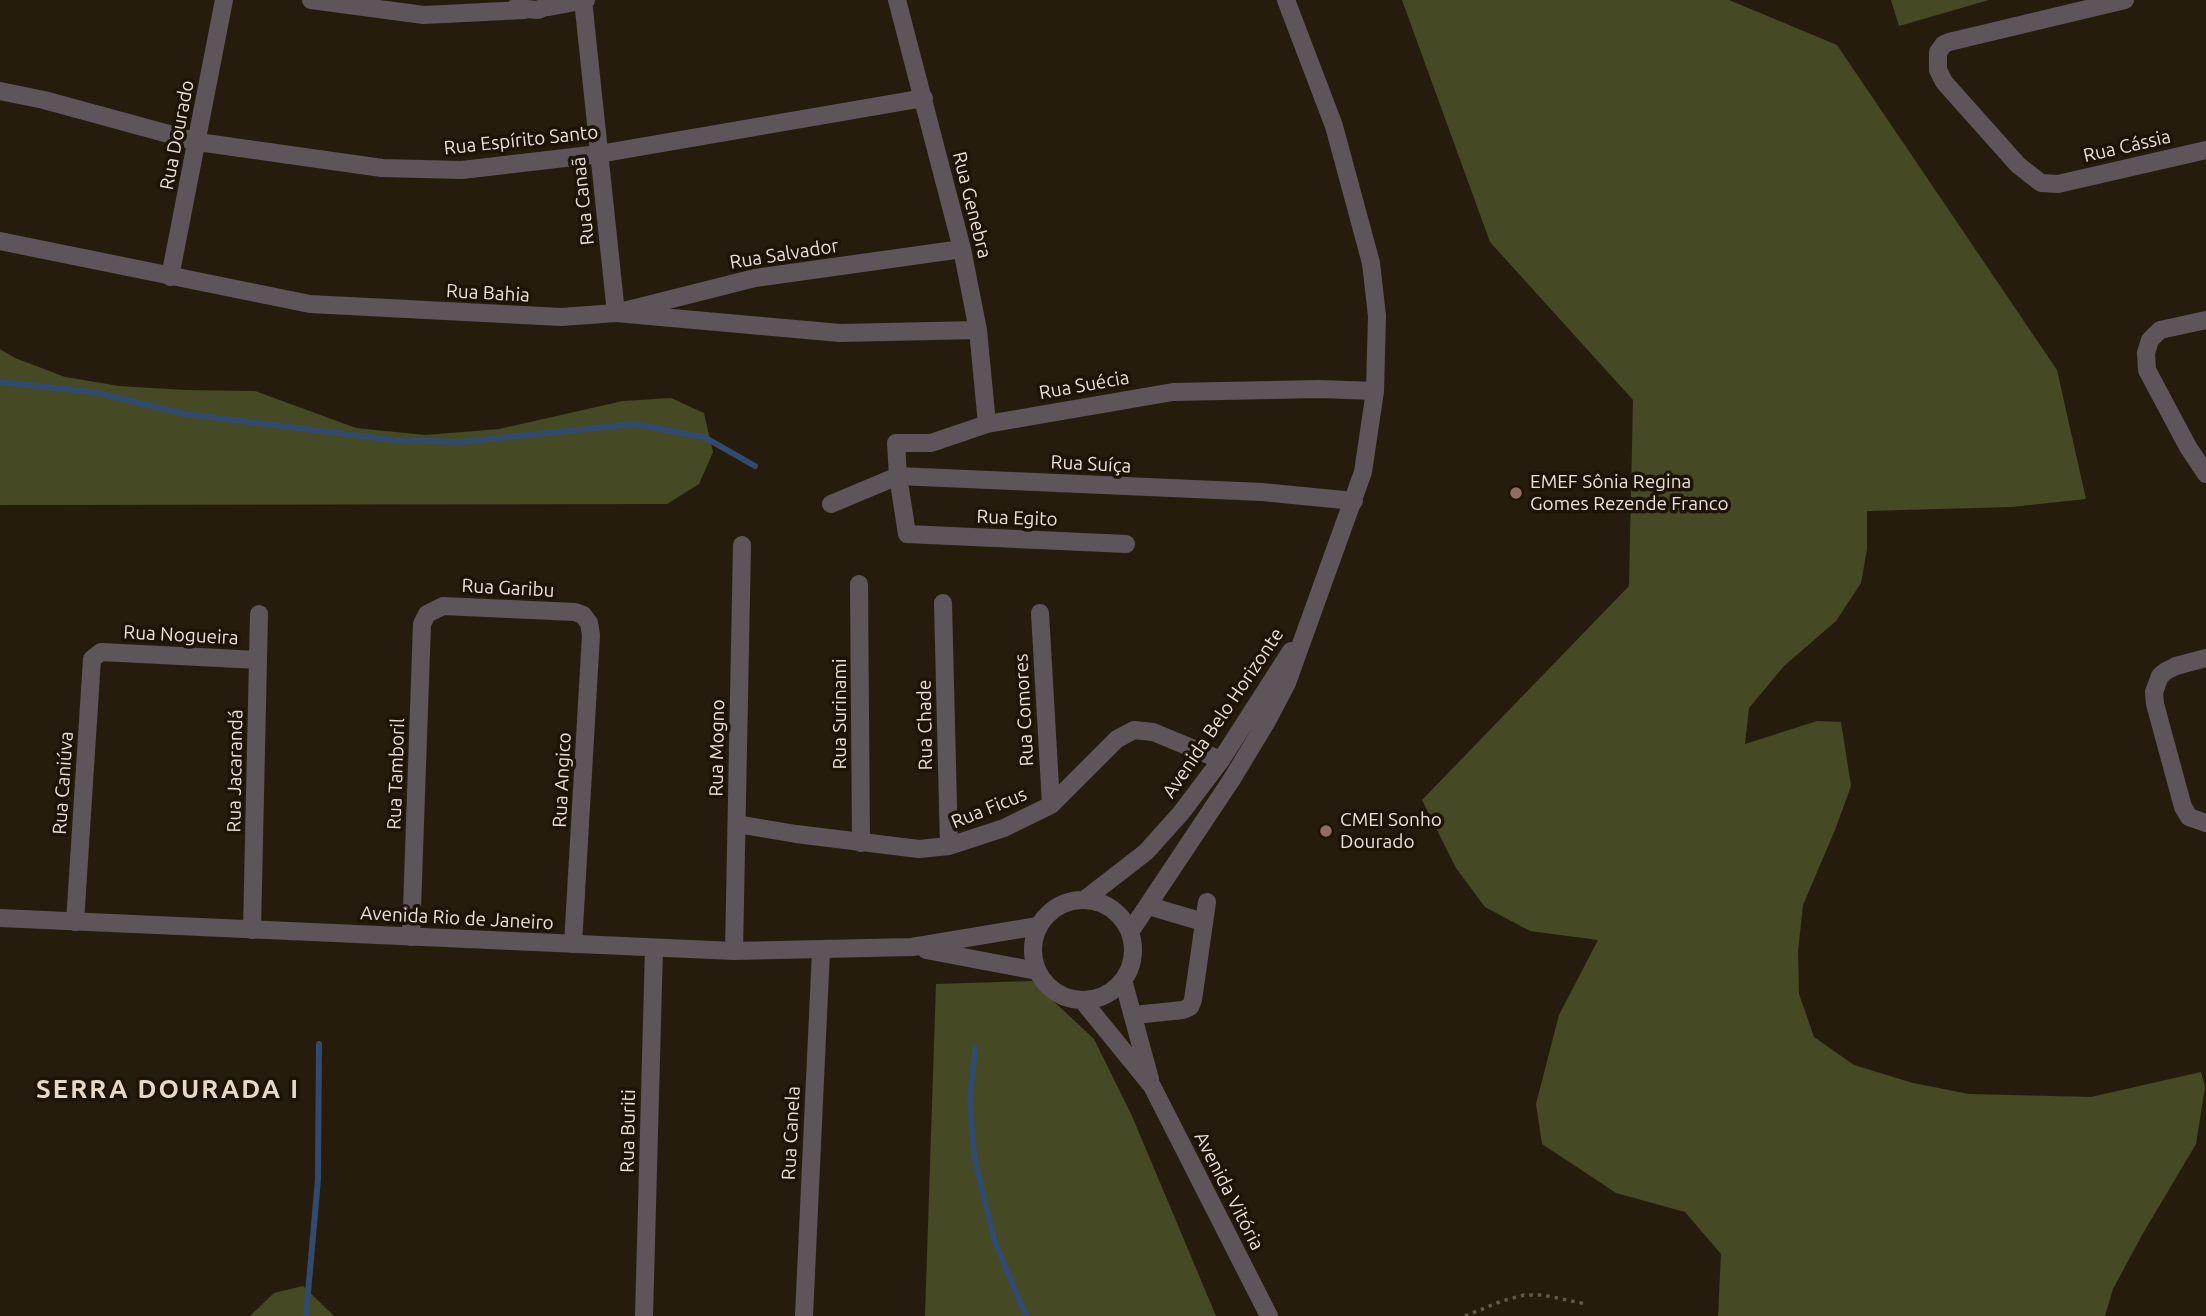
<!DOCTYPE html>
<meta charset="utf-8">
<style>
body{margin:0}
canvas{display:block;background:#261c0e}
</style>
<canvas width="2206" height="1316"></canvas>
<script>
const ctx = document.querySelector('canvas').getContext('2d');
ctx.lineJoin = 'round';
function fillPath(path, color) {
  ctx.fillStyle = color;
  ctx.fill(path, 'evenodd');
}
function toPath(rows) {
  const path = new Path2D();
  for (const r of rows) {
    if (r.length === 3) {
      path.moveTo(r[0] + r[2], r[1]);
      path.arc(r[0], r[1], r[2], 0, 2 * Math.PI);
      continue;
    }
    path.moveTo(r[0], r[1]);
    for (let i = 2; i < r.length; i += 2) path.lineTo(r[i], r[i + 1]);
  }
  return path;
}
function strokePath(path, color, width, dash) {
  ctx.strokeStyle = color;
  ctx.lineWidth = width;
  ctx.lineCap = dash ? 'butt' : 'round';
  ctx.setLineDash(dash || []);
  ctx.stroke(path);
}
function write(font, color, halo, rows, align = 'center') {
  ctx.font = font + ' Ubuntu,sans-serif';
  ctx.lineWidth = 7;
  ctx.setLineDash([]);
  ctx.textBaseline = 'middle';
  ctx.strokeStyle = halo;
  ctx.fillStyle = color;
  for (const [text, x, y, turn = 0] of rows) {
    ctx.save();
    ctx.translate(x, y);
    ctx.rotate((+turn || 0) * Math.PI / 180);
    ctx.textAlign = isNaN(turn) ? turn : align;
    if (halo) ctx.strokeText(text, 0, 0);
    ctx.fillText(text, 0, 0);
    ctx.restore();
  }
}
const green = toPath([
 [1402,0,1729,0,1837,45,2057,370,2086,499,2011,507,1867,511,1867,549,1861,583,1836,621,1784,666,1749,708,1745,744,1817,721,1841,722,1851,786,1835,830,1803,905,1798,951,1799,994,1814,1037,1854,1065,1913,1083,1969,1094,2091,1097,2201,1072,2205,1087,2196,1144,2142,1235,2113,1289,2105,1316,1718,1316,1721,1254,1685,1212,1616,1193,1542,1144,1536,1104,1559,1015,1598,940,1530,931,1485,907,1456,868,1422,800,1629,586,1633,400,1490,242],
 [1891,0,1989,0,1899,26],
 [0,349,15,358,65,377,119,386,185,390,255,391,356,428,425,435,499,429,623,401,671,398,704,413,713,452,699,484,667,504,0,505],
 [1032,981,1094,1039,1132,1116,1216,1316,925,1316,936,984],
 [303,1286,334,1316,250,1316,274,1293]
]);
const stream = toPath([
 [0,382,93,392,185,414,393,440,460,442,634,424,704,437,755,466],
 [975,1048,970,1101,974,1156,995,1242,1026,1316],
 [306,1316,318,1179,319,1044]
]);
const path = toPath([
 [1465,1316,1502,1301,1524,1295,1543,1295,1586,1304]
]);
const minor = toPath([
 [583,0,616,313,755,278,962,249],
 [897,0,962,249,978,330,987,424],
 [2125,0,1949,42,1944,44,1938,52,1938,70,1944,82,2018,165,2041,183,2058,184,2206,150],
 [0,91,44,100,198,142,382,168,462,170,599,154,924,98],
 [0,241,310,304,561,317,616,313,840,333,978,330],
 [170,277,224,0],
 [2206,320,2160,330,2150,340,2146,353,2147,370,2188,447,2206,474],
 [831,504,898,476,1262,492,1354,501],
 [1126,544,907,534,898,476,896,443,931,443,987,424,1173,392,1320,389,1375,391],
 [859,584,861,843],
 [943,603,949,846],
 [1040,613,1051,804],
 [2206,658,2176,666,2166,671,2160,676,2154,692,2155,704,2183,807,2189,817,2206,823],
 [737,824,796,834,919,849,949,846,1004,828,1051,805,1117,739,1134,730,1153,732,1221,760],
 [1149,906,1203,922],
 [75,922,92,659,101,652,258,660],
 [252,930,259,614],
 [411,937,422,624,427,614,443,606,575,612,583,615,589,623,591,635,573,944],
 [734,951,742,545],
 [1134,1015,1183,1010,1190,1007,1193,1000,1207,902],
 [644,1316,654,948],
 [804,1316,821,951]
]);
const tertiary = toPath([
 [311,0,424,15,525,10],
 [549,7,586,0],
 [515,8,538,10,560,0],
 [1083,950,50],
 [1084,900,1146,852,1181,813,1221,760,1291,651],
 [0,918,734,951,912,947,1038,926],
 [1130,932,1232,779,1267,721,1287,683,1363,472,1375,391,1377,316,1371,263,1334,126,1286,0],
 [926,950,1037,971],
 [1123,980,1150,1079],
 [1082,1000,1152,1086,1269,1316]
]);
const markers = [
 [1516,493,7,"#8d6e63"],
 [1326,831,7,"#8d6e63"]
];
const streetNames = [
 ["Rua Dourado",177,135,-79],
 ["Rua Espírito Santo",521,140,-6],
 ["Rua Cássia",2127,146,-13],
 ["Rua Canaã",583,201,-96],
 ["Rua Genebra",972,205,76],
 ["Rua Salvador",784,254,-9],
 ["Rua Bahia",488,293,3],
 ["Rua Suécia",1084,385,-10],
 ["Rua Suíça",1091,464,3],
 ["Rua Egito",1017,518,2],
 ["Rua Garibu",508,588,3],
 ["Rua Nogueira",181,635,3],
 ["Rua Comores",1024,710,-93],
 ["Avenida Belo Horizonte",1223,713,-56],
 ["Rua Surinami",840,714,-90],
 ["Rua Chade",925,725,-91],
 ["Rua Mogno",717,748,-89],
 ["Rua Jacarandá",235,771,-89],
 ["Rua Tamboril",396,774,-88],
 ["Rua Angico",562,780,-87],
 ["Rua Caniúva",63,783,-86],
 ["Rua Ficus",989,808,-22],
 ["Avenida Rio de Janeiro",457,918,3],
 ["Rua Buriti",628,1131,-89],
 ["Rua Canela",791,1133,-87],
 ["Avenida Vitória",1229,1191,63]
];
const poiNames = [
 ["EMEF Sônia Regina",1530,482],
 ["Gomes Rezende Franco",1530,504],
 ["CMEI Sonho",1340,820],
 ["Dourado",1340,842]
];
const districtNames = [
 ["SERRA DOURADA I",168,1089]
];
fillPath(green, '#454924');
strokePath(stream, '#324a6c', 6);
strokePath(path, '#635a4d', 3.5, [3.5, 5]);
strokePath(minor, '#5d555a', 18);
strokePath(tertiary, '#5d555a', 18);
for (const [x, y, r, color] of markers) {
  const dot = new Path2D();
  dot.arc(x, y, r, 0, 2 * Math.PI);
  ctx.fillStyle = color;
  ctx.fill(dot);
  strokePath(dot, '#1d1306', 2.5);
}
write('19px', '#e8e1d8', '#1d1306', streetNames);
write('19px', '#e8e1d8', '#1d1306', poiNames, 'left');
ctx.letterSpacing = '2px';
write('bold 26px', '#e8d9c7', '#1d1306', districtNames);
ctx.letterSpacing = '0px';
</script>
